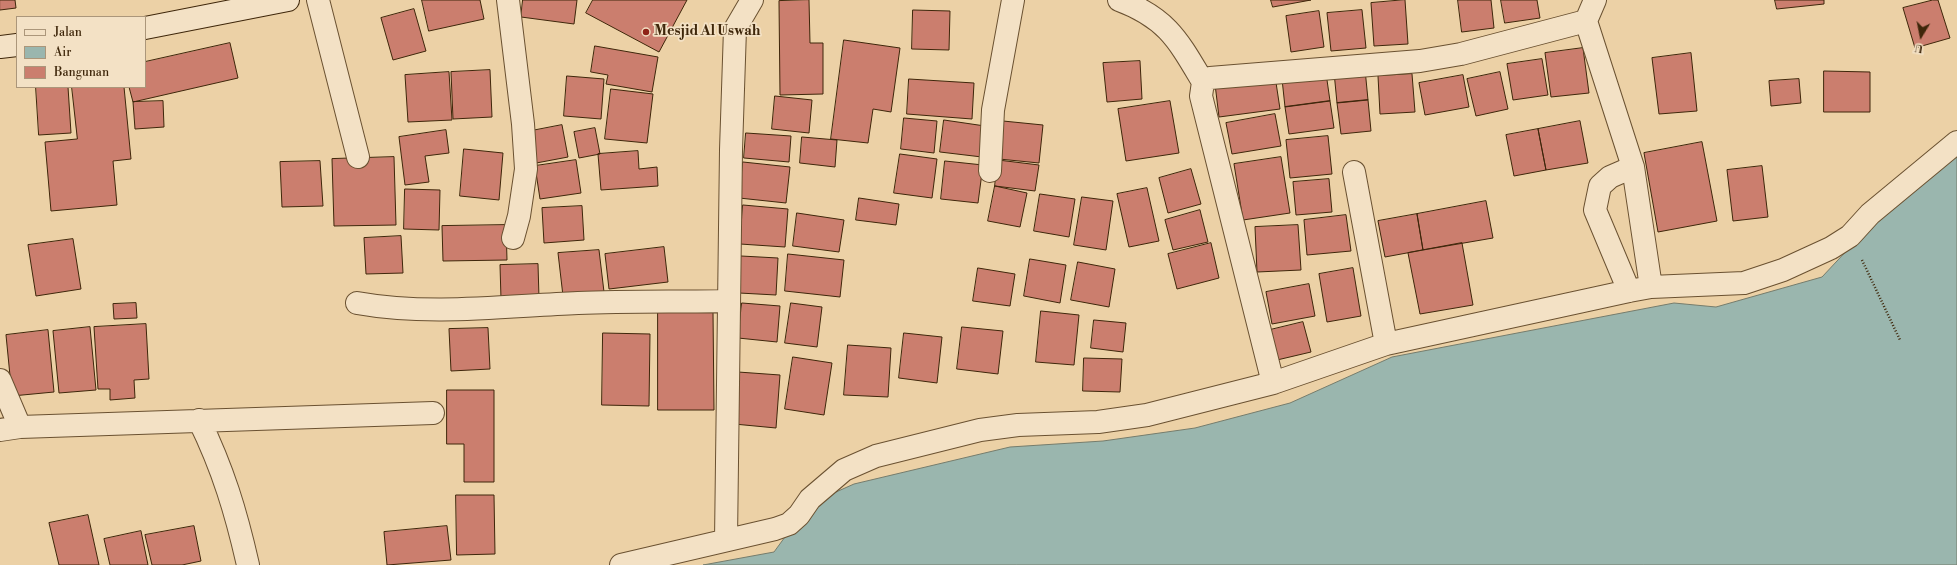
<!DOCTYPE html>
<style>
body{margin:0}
#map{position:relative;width:1957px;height:565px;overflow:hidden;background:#ecd1a6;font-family:"Libre Bodoni",serif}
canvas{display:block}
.legend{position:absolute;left:16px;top:16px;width:130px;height:72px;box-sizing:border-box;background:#f3e1c5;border:1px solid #ab967a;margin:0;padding:5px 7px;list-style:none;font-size:12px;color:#3e260a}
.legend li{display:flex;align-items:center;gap:8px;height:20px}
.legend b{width:20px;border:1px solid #ab967a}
.north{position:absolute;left:1901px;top:16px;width:40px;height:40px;-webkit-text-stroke:3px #f3e1c5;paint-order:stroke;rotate:190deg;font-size:11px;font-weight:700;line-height:16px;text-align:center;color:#3e260a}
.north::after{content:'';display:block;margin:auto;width:14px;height:18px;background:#3e260a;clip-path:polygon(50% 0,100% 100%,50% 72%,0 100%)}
</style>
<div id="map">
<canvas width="1957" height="565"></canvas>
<ul class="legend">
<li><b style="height:5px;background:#f3e1c5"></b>Jalan</li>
<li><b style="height:11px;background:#9ab6ae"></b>Air</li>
<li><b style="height:11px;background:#cb7e6e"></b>Bangunan</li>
</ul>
<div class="north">U</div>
</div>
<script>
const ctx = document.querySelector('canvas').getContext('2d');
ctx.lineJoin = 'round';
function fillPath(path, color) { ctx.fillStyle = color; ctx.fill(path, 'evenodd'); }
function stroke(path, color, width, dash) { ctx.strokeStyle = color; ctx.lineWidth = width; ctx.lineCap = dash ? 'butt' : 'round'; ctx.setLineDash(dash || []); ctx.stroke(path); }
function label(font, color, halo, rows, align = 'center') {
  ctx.font = font + ' "Libre Bodoni",serif'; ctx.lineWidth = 3.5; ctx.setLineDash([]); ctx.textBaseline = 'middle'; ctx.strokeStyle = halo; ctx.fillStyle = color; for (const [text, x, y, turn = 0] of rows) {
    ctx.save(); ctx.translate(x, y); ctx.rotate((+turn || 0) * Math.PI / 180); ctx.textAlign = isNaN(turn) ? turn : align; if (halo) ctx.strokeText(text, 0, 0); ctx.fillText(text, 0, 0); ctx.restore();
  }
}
const water = new Path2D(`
 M1957 152V565H703L774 552 809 504 854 484 1010 447 1103 441 1195 428 1290 403 1392 357 1674 303 1716 307 1822 277 1882 213Z`);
const building = new Path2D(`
 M0 0H15L16 8 0 10Z
 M422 0H480L484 19 429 31Z
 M523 0H577L574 24 521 17Z
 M593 0H687L659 52 586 13Z
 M809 0 810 43H823V94L780 95 779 1Z
 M1271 0H1311L1273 7Z
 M1405 0 1408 44 1374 46 1371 3Z
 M1458 0H1491L1494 28 1462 32Z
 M1501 0H1537L1540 18 1505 23Z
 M1775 0H1824V4L1777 9Z
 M1933 0H1938L1950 38 1915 48 1903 8Z
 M414 9 426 51 393 60 381 18Z
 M913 10 950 11 949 50 912 49Z
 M1362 10 1366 48 1331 51 1327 13Z
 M1319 11 1324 47 1291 52 1286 16Z
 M844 40 900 48 891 112 873 109 868 143 831 139Z
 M230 43 238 78 133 102 129 87H145V62Z
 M595 46 658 57 652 92 606 84 608 75 591 72Z
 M1583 48 1589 93 1551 97 1545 53Z
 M1691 53 1697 111 1659 114 1652 58Z
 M1542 59 1548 95 1513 100 1507 64Z
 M1140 61 1142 99 1107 102 1103 63Z
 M1365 69 1368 100 1337 103 1334 72Z
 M490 70 492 117 453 119 451 72Z
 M1824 71 1870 72V112H1824Z
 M449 72 452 120 408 122 405 75Z
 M1500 72 1508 109 1476 116 1467 79Z
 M1326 73 1330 101 1285 107 1282 79Z
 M1412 74 1415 112 1380 114 1378 76Z
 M1463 75 1469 107 1425 115 1419 83Z
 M567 76 604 79 601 119 564 116Z
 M1275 76 1280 109 1219 117 1215 84Z
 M909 79 974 83 972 119 907 114Z
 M1799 79 1801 103 1771 106 1769 81Z
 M36 87H68L71 133 39 135Z
 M72 87H124L131 159 113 161 117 205 51 211 45 142 77 139Z
 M611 89 653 94 647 143 605 139Z
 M775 96 812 100 809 133 772 129Z
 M1368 100 1371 131 1341 134 1337 103Z
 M163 101 164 127 135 129 133 102Z
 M1170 101 1179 153 1126 161 1118 109Z
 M1330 101 1334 128 1289 134 1285 107Z
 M1275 114 1281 146 1232 154 1226 123Z
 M904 118 937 121 934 153 901 149Z
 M944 120 985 126 982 157 940 152Z
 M1003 121 1043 125 1039 163 999 159Z
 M1580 121 1588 163 1546 170 1538 129Z
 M562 125 568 157 531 164 526 132Z
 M595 128 600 154 579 158 574 132Z
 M1538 129 1546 170 1514 176 1506 135Z
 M446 130 449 153 425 156 429 182 405 185 399 137Z
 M746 133 791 136 789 162 744 158Z
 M1328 136 1332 174 1290 178 1286 140Z
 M802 137 837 140 835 167 800 163Z
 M1702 142 1717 221 1658 232 1644 153Z
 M464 149 503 153 499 200 460 196Z
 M638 151 639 169 657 167 658 186 601 190 598 154Z
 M900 154 937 159 932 198 894 193Z
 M394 157 396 225 334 226 332 159Z
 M1281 157 1290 213 1243 220 1234 164Z
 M576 160 581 193 540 199 535 166Z
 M998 160 1039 165 1035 191 995 186Z
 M320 161 323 206 282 207 280 162Z
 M945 161 983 165 978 203 941 199Z
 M743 162 790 167 786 203 739 198Z
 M1762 166 1768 217 1733 221 1727 170Z
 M1191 169 1201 204 1168 213 1159 178Z
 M1329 179 1332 212 1296 215 1293 182Z
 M995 186 1027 193 1020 227 988 221Z
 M1147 188 1159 241 1129 247 1117 194Z
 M405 189 440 190 439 230 404 229Z
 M1040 194 1075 199 1069 237 1034 231Z
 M1082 197 1113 201 1106 250 1074 245Z
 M859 198 899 204 896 225 856 220Z
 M1486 201 1493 238 1423 250 1417 214Z
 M743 205 788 209 785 247 740 244Z
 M582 206 584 240 544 243 542 208Z
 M1200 210 1208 242 1173 250 1165 220Z
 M797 213 844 220 839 252 793 246Z
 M1417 214 1423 250 1385 257 1378 221Z
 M1346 215 1351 251 1307 255 1304 220Z
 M506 225 507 260 443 261 442 226Z
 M1298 225 1301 270 1257 272 1255 227Z
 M401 236 403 273 366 274 364 238Z
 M73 239 81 289 36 296 28 245Z
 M1211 243 1219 278 1177 289 1168 254Z
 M1462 243 1473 305 1420 314 1408 253Z
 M664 247 668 282 609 289 605 254Z
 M599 250 604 292 563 296 558 253Z
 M788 254 844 260 840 297 785 291Z
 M741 256 778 258 776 295 739 293Z
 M1030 259 1066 265 1060 303 1024 296Z
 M1078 262 1115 269 1109 307 1071 300Z
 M538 264 539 298 501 299 500 265Z
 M978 268 1015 274 1010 306 973 301Z
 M1353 268 1361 316 1327 322 1319 274Z
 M1309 284 1315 316 1272 324 1266 292Z
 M136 303 137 318 114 319 113 304Z
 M742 303 780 306 777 342 738 338Z
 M791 303 822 307 817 347 785 343Z
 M1041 311 1079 315 1074 365 1036 362Z
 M658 312H713L714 410H658Z
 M1094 320 1126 323 1123 352 1091 348Z
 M1303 322 1311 352 1277 360 1270 330Z
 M146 324 149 379 134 380 135 398 110 400V389H98L94 327Z
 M90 327 96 390 59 393 53 331Z
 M962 327 1003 331 998 374 957 369Z
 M488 328 490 369 451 371 449 329Z
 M48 330 54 392 12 396 6 335Z
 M603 333 650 334 649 406 602 405Z
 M904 333 942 337 937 383 899 378Z
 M848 345 891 348 888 397 844 395Z
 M793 357 832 363 824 415 785 409Z
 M1084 358 1122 359 1120 392 1083 391Z
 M738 372 780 375 776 428 734 424Z
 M447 390H494V482H464V444H447Z
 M456 495H494L495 554 457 555Z
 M88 515 99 565H59L49 523Z
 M194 526 201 561 182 565H152L145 535Z
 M447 526 451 560 387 565 384 532Z
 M141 531 148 565H110L104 539Z`);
const path = new Path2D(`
 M1862 260 1900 340`);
const street = new Path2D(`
 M318 0 358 157
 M508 0 523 124 526 169 519 216 513 238
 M1119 0C1167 18 1178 40 1203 82
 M1595 0 1586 21 1633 167 1651 287
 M990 171 993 110 1013 0
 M1354 172 1386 344
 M1629 291 1595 210 1600 186 1610 177 1633 167
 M357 303C429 316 505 306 578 303 628 301 679 302 729 301
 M0 380 20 427
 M1273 383 1201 96 1203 82 1210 78 1420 61 1461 54 1586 21
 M199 420C223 469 236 512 248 565
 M0 430 20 427 433 413
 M726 540 731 150 735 29 752 0
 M621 565 775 529 789 524 799 515 810 499 844 470 876 456 980 430 1018 425 1098 422 1147 415 1273 383 1386 344 1629 291 1651 287 1744 283 1783 270 1831 248 1850 236 1870 214 1957 142`);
const secondary = new Path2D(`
 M145 28 288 0
 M0 47 17 45`);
const markers = [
 [646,32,4,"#8f2418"]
];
const poiNames = [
 ["Mesjid Al Uswah",654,32]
];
fillPath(water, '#9ab6ae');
stroke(water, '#757c6c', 1);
fillPath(building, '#cb7e6e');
stroke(building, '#3e260a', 1);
stroke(street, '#6a5131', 24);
stroke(secondary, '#3e260a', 24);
stroke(path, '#3e260a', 2.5, [1, 2]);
stroke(street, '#f3e1c5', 22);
stroke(secondary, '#f3e1c5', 22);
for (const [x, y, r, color] of markers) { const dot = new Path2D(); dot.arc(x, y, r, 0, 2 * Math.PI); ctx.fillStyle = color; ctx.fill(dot); stroke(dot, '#f3e1c5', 1.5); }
label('bold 14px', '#3e260a', '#f3e1c5', poiNames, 'left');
</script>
